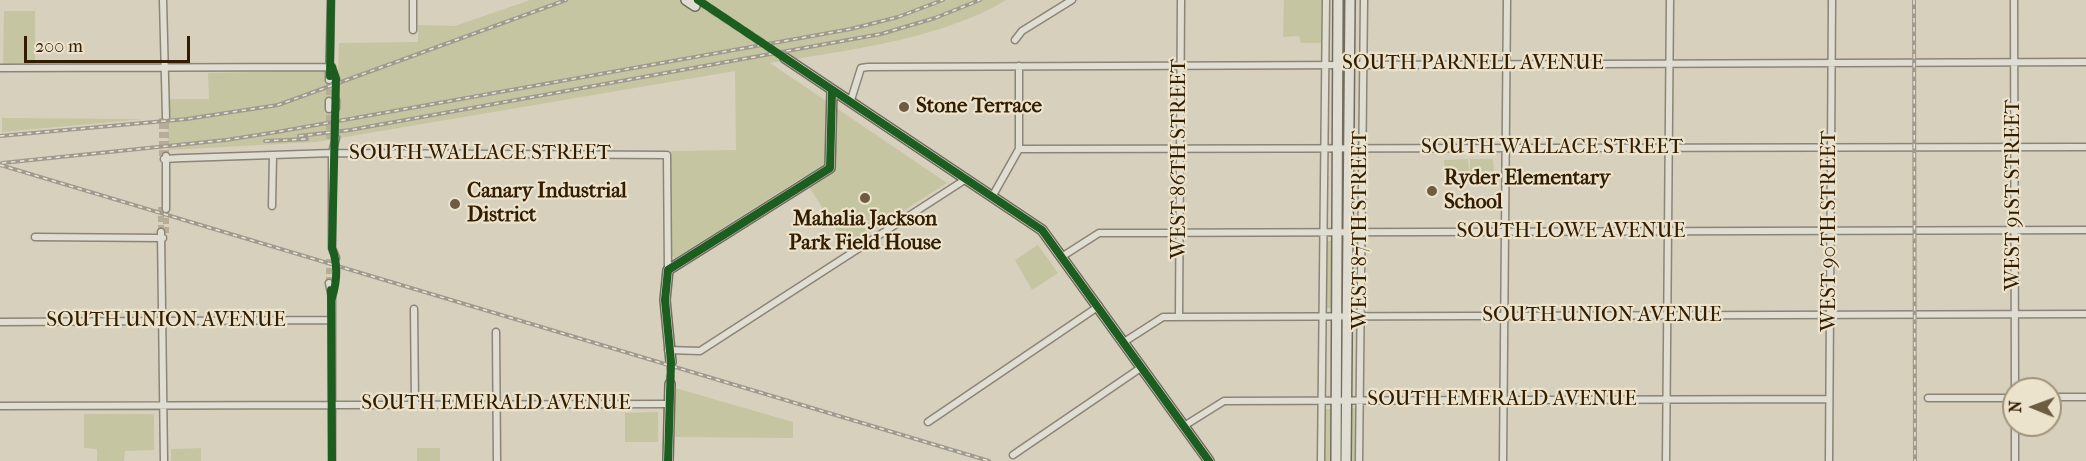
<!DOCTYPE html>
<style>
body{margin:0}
#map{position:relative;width:2086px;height:461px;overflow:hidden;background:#d7d0bd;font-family:"IM FELL French Canon",serif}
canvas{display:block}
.north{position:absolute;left:2002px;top:377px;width:60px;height:60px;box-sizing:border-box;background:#ece3cd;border:2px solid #a2947b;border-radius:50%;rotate:271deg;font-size:16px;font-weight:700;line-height:24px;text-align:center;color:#331d00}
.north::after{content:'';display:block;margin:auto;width:21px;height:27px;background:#6c5c42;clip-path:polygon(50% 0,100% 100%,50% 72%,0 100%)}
.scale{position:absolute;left:24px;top:36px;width:166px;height:27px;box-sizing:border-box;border:3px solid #331d00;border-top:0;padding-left:8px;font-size:18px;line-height:21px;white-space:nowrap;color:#331d00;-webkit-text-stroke:4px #ece3cd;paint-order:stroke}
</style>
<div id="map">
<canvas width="2086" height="461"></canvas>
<div class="north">N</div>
<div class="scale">200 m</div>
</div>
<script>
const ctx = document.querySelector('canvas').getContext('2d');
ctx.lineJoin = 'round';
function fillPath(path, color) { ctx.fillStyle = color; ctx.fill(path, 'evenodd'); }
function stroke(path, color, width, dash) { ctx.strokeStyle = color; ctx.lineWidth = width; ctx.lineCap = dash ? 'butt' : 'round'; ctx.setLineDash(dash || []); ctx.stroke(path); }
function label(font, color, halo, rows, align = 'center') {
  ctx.font = font + ' "IM FELL French Canon",serif'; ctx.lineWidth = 4.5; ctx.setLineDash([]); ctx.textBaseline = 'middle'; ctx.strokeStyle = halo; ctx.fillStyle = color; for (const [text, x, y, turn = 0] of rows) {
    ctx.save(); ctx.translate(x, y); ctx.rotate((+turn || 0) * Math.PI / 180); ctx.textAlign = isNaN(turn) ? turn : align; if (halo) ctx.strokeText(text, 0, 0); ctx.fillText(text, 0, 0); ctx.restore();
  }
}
const green = new Path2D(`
 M530 0H1006C943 39 843 51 770 63L947 183 847 247 803 177 675 258 671 255V151L736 150 735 71 316 142 168 150 167 99H209L208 73 338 70 339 43 418 42V25L455 26Z
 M1284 0H1323V43H1301L1299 36 1283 37Z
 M4 11H35V65H3Z
 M2 118 144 119 2 132Z
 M1468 159 1469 172H1445L1444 160Z
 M1470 159H1493L1494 171 1470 172Z
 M1327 241H1333L1332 308H1326Z
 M1352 242H1358V308H1351Z
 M1038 245 1058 273 1032 290 1015 260Z
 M675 388 793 422V438L675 437Z
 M1351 408H1357L1356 461H1350Z
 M1325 409H1331L1330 461H1324Z
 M658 412V442H625V413Z
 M84 414H154V450L125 451 124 461H97V449L84 448Z
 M201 448V461H171V449Z
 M417 448H440V461H417Z`);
const streetTunnel = new Path2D(`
 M329 80V101
 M336 100V79
 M336 138V108
 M329 139V109
 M162 156V118
 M166 156V117
 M161 207V232
 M166 209V234
 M329 283V256
 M336 285V258`);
const secondaryTunnel = new Path2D(`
 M699 1 785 58
 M670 384 671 362`);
const street = new Path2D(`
 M163 0 166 117
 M413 0V30
 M2014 0 2015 389
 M1015 40 1022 31 1072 0
 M0 68 332 67
 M332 68 336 79
 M329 80 331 0
 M336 100V108
 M850 103 861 68 868 67 2086 62
 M329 109V101
 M336 138 332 153V248L336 258
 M1019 149 2086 147
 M166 156V209
 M184 158 332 153 667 155 668 270
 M164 159 182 158
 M992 197 1019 149V66
 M272 206 273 155
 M161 232 164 461
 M35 237 163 238
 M1063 256 1099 233 2086 230
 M329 283 332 298V461
 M414 309 415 404
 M1179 317 1181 0
 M0 322 332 320
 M496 332 497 461
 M1124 342 1163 317 2086 314
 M668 350 700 351 966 179
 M2050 397H2086
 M1928 398H2014
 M0 406 668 404
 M928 422 1099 306
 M2015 425V461
 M1184 426 1224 401 1829 399
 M1013 455 1142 367
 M1321 461 1326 0
 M1359 461 1364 0
 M1503 461 1507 0
 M1666 461 1670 0
 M1829 461 1832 0`);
const secondary = new Path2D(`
 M686 0 695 6
 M785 58 1042 230 1209 461
 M671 362 665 300 668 270 830 168 832 91
 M668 461 670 384
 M1336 461 1338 0
 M1346 461 1350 0`);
const rail = new Path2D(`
 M1914 0 1915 461
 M0 136 187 119 278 105 566 0
 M299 136 350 130 881 34 935 18 980 0
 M265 141 307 139
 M2 163 226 140 277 132 851 29 898 17 943 0
 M0 165 989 461`);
const cycleway = new Path2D(`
 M698 0 1042 230 1209 461
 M332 67 336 79 332 248C338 264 337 282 332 298
 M330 76 331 0
 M331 290 332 461
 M668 461 671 362 665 300 668 270 830 168 832 91`);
const markers = [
 [904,107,6,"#6c5c42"],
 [1432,191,6,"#6c5c42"],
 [865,198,6,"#6c5c42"],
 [455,204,6,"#6c5c42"]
];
const streetNames = [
 ["SOUTH PARNELL AVENUE",1473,64],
 ["SOUTH WALLACE STREET",1552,148],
 ["SOUTH WALLACE STREET",480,154],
 ["WEST 86TH STREET",1180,159,-90],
 ["WEST 91ST STREET",2014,195,-90],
 ["WEST 87TH STREET",1361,230,-90],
 ["WEST 90TH STREET",1830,231,-90],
 ["SOUTH LOWE AVENUE",1571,232],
 ["SOUTH UNION AVENUE",1602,316],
 ["SOUTH UNION AVENUE",166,321],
 ["SOUTH EMERALD AVENUE",1502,400],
 ["SOUTH EMERALD AVENUE",496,404]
];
const poiNames = [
 ["Stone Terrace",916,107],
 ["Ryder Elementary",1444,179],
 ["School",1444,203],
 ["Canary Industrial",467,192],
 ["District",467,216],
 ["Mahalia Jackson",865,220,"center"],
 ["Park Field House",865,244,"center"]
];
fillPath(green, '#c5c5a1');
stroke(streetTunnel, '#b6ac97', 6, [6, 3]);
stroke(secondaryTunnel, '#b6ac97', 9, [9, 4.5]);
stroke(street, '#8c8577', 9);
stroke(secondary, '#736c5e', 12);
stroke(street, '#e0ddd3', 6);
stroke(secondary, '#e0ddd3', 9);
stroke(rail, '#9f9a90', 4);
stroke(rail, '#ece3cd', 1.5, [4.5]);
stroke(cycleway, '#1b5e20', 8);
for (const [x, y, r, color] of markers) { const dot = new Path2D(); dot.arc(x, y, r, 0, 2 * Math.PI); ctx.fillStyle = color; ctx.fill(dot); stroke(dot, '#ece3cd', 2); }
label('21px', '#331d00', '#ece3cd', streetNames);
label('bold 21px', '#331d00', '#ece3cd', poiNames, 'left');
</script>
